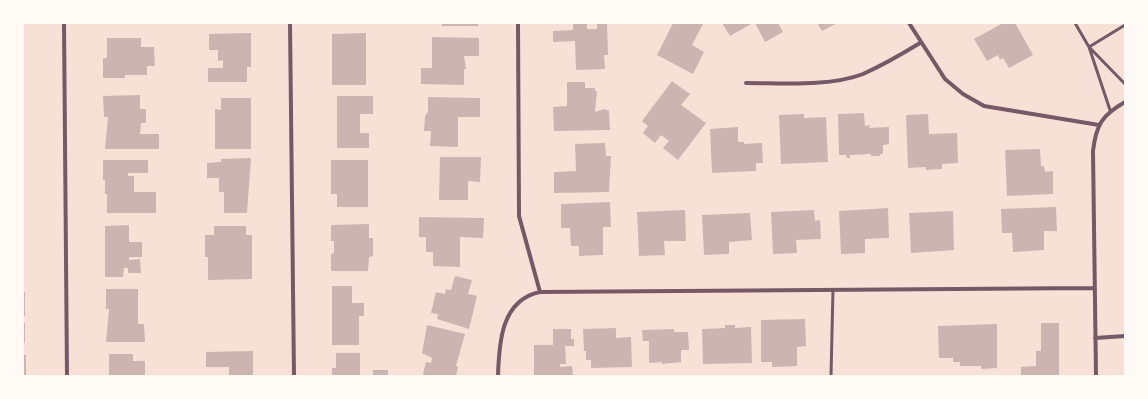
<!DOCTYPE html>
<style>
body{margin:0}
#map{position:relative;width:1148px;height:399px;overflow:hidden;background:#f7e1d7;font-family:"Alegreya Sans",sans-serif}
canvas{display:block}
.frame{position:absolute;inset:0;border:24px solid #fffaf5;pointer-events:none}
</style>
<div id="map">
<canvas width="1148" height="399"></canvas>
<div class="frame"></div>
</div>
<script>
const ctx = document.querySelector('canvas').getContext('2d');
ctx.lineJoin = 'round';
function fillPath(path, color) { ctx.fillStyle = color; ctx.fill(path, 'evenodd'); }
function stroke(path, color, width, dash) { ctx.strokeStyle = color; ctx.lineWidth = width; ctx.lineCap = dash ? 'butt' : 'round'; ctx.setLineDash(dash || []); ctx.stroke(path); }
const building = new Path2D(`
 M442 23H478V26H442Z
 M573 23H587V29H597V23H607L608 55H604L605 69 576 70 575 41 553 42V31L573 30Z
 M673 23 703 24 692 45 704 52 693 74 657 55Z
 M722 23H753L730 36Z
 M755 23H778L783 32 765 42Z
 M817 23H837L822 31Z
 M1003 23H1015L1033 55 1009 68 1003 58 1000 60 998 55 987 61 974 39Z
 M251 33V67H247V82H208V68H223V60L218 61V50H209V34Z
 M366 33V85H332V34Z
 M432 37 479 38V56H464L466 69H464V85L421 84V68H432Z
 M107 38H141V47H154L155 66H147V75H125V78H103V58H107Z
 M672 81 690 94 681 105 706 123 678 160 663 148 669 141 661 135 655 143 643 133 648 126 642 121Z
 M567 82H585V88H595V91H597L595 112 604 109 609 111 610 130 554 131 553 107 567 106Z
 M140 95V109H146V123H141L140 134H159V149H105L108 117H104L103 96Z
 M337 96H373V114H360V133H369V148H337Z
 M428 97 480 98V117H458V147L430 146 431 131H424L425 116 428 112Z
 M221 98H251V149H215V109L221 110Z
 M864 113 865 126 870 125 869 128 889 127V144L883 145V154H880V156H871V154L850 155V158H847L846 155H839L838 114Z
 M804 114V118L826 117 828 162 781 164 779 115Z
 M928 114 929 134 957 133 958 163 942 164V169L926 170V167L908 168 906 115Z
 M738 127V142H744V144L762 143 763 163H756V171L712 173 710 129Z
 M605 143 606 156H611L609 192 554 193V172L576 171 575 144Z
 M1040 149 1041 166H1044L1045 172 1053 171V194L1007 196 1005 150Z
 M440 157H481L480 182 468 181V200H439Z
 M251 158 247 213H224V192H219V178H207V163L221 162V159Z
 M103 160H148V173H128V176H134V192H156V213H107V194H105V180H103Z
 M331 160H368V207H337V194H331Z
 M610 202 611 227H603V255L579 256V246H571L570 228H561V204Z
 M1056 207 1057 231H1044V250L1013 252 1012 233H1002L1001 209Z
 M888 208 889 238 865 239V253L841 254 839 211Z
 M685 210 686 241H664L665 255 639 256 637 212Z
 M814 210 815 221 820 220 821 239 796 240 797 253 773 254 771 212Z
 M953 211 954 250 911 253 909 213Z
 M750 213 752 240 729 242V254L704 255 702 215Z
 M419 217 484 218 483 238 460 237V267L433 266V252H426V237H419Z
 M369 224V238H373V256L369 257 368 271H331V254L334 253V241H331V225Z
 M129 225V242H142V257H129V260L140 259 141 273H128V268H124L123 277H105V226Z
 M214 226H246V235H252V279L208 280V257H205V235H214Z
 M455 276 472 280 468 294 477 296 469 329 437 319 438 314 431 313 436 292 445 294 446 289 451 290Z
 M332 286H352V303H364V316H359V345H332Z
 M106 289H138V324H144L145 342H106L109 309H106Z
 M23 292H25V316H23Z
 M805 319 806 346 797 347V366L772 367V362H761V320Z
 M23 323H25V343H23Z
 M1041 323H1059V376H1021V367L1036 366V351H1041Z
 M997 324V368L981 369V366H960V362H953V358H939L938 326Z
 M427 325 465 334 456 366 458 367 456 376H425L423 374 426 362 431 363 432 358 422 353Z
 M725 325H735V328L751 327 752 363 703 364 702 329 725 328Z
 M616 328V338L631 337 632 367 591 368V360H586V351H584L583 329Z
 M553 329H571V339H574V346H565L566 364H560V367L572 366 573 376H534V345H553Z
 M674 329V332H688L689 350H681V362L662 364V362L649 363V341H643L642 330Z
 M253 351V376H229V367H206V352Z
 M336 353H360V376H332V368H336Z
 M109 354H133V361H145V376H109Z
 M23 355H26V376H23Z
 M373 370H388V376H373Z`);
const service = new Path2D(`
 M1075 23 1089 47 1125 25
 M1089 47 1110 110
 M1090 48 1125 84
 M831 376 833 290`);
const minor = new Path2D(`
 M64 23 67 376
 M290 23 294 376
 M518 23 519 216 540 292
 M909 23 945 79 963 94 984 106 1099 125
 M746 83C782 83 829 87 863 74 883 65 902 54 920 43
 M1095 338 1125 336
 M498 376C499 343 501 300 540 292L1093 288
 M1096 376 1093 151C1096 125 1102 115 1125 102`);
fillPath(building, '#ccb4b1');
stroke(service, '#755966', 3);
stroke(minor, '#755966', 4);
</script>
